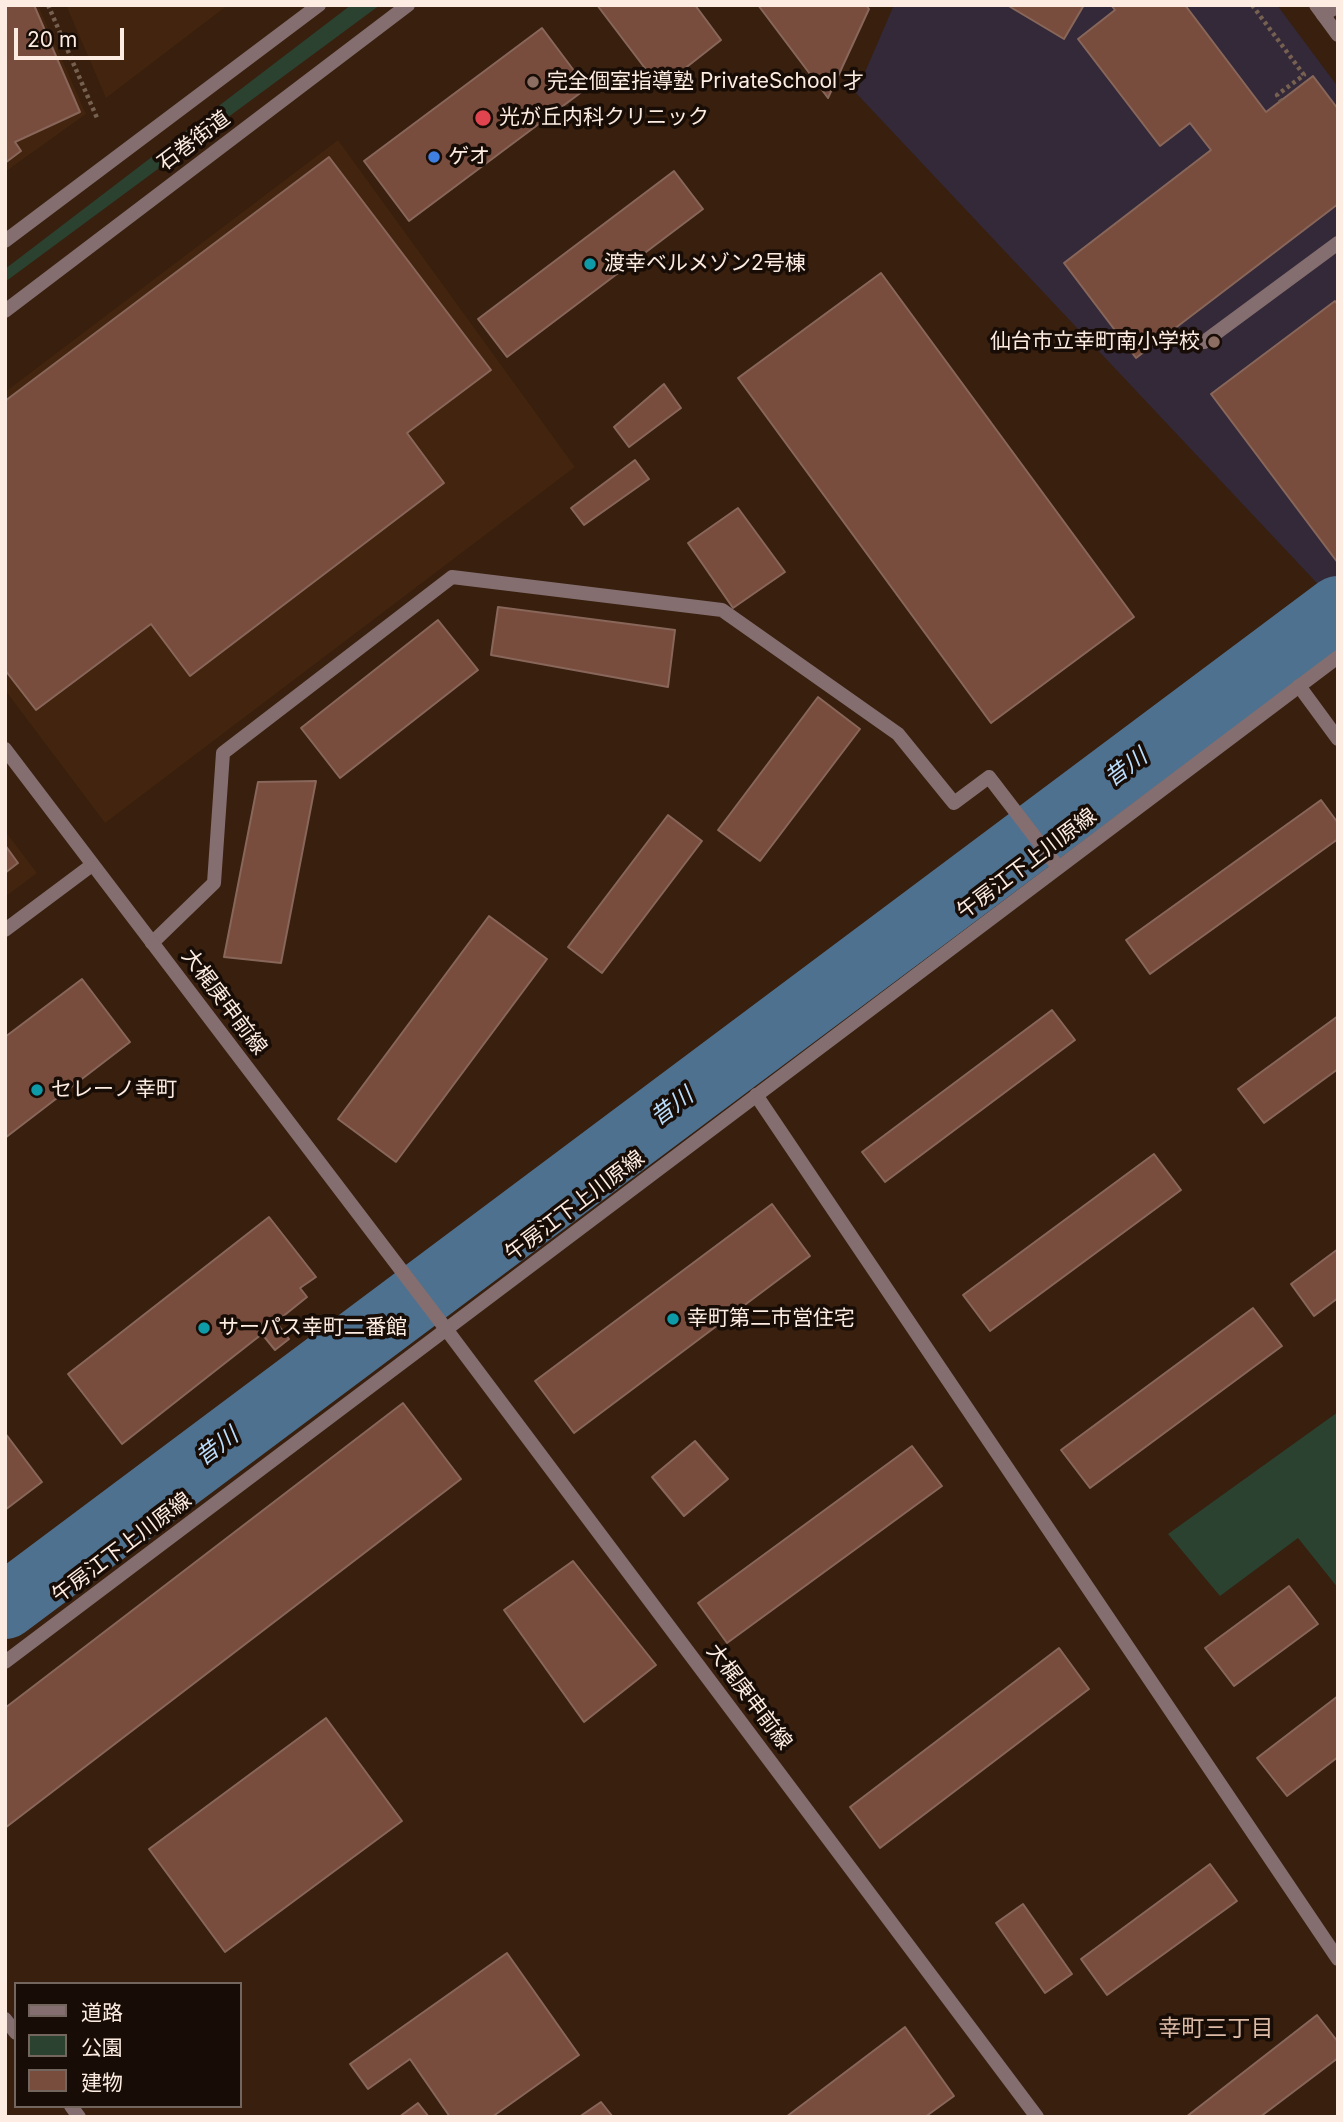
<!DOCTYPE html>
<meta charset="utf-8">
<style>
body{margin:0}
#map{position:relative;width:1343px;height:2122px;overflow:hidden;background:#381f0e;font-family:Inter,"Noto Sans JP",sans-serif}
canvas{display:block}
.frame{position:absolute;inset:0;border:7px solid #fdece1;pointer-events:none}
.legend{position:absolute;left:14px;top:1982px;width:228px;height:126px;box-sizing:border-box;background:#170c06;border:2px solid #73665e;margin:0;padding:9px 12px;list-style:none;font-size:21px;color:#fdece1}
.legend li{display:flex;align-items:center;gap:14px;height:35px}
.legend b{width:35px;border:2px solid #73665e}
.scale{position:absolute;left:14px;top:28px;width:110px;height:32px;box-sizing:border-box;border:4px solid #fdece1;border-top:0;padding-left:9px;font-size:21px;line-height:24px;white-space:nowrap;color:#fdece1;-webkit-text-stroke:5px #170c06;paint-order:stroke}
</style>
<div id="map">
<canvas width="1343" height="2122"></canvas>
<div class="frame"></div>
<ul class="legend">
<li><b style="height:9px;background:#846e6f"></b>道路</li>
<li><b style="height:19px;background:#2b4231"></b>公園</li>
<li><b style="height:19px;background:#784d3e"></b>建物</li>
</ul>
<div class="scale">20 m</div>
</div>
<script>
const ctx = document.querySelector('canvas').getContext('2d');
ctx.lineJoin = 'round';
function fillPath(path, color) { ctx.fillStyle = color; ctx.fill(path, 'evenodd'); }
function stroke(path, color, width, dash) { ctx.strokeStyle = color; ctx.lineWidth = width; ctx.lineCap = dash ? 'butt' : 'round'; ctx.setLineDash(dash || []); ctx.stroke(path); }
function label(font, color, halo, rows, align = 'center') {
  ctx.font = font + ' Inter,"Noto Sans JP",sans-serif'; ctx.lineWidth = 7; ctx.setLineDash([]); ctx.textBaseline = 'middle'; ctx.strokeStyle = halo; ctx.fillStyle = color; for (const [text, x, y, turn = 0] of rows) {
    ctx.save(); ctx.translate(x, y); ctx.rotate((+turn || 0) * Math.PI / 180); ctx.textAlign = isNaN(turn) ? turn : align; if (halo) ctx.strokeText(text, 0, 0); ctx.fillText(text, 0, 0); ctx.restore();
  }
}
const built = new Path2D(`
 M5 5H38L86 114 5 172Z
 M66 5H228L106 98Z
 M338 140 575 467 105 823 5 690V392Z
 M5 831 37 873 5 897Z`);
const education = new Path2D(`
 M894 5H1277L1338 87V591L1330 597 856 93Z`);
const green = new Path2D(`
 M351 5H380L5 282V269Z
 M1338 1412V1588L1298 1538 1220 1596 1168 1534Z`);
const river = new Path2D(`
 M5 1606 1338 609`);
const building = new Path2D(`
 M5 5H34L80 112 15 142 21 151 5 163Z
 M597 5H695L721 40 660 88Z
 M758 5H866L869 9 828 98Z
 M1007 5H1084L1064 39Z
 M1111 5H1185L1266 112 1313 76 1338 109V204L1136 358 1064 263 1211 150 1190 123 1160 146 1078 39 1115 10Z
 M542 28 587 88 409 221 364 161Z
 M329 157 491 370 407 433 444 483 190 676 151 624 36 710 5 670V401Z
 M674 171 703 209 507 357 478 319Z
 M881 273 1134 617 991 723 738 378Z
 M1335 301 1338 305V563L1211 394Z
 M664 384 681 408 629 447 614 427Z
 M635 460 649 479 584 525 571 508Z
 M738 508 785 572 733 608 688 543Z
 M498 607 675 630 668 687 491 655Z
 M438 620 478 670 340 778 301 728Z
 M818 697 860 729 760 861 718 830Z
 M316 781 281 963 224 957 258 782Z
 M1321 800 1338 823V839L1150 974 1126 940Z
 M668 815 702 841 602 973 568 947Z
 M5 845 18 863 5 873Z
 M489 916 547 959 396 1162 338 1119Z
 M82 979 130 1042 5 1138V1037Z
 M1052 1010 1075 1040 885 1182 862 1152Z
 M1338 1016V1069L1264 1123 1238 1089Z
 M1154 1154 1181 1190 990 1331 963 1295Z
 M772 1204 810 1256 574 1433 535 1381Z
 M269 1217 316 1277 300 1288 307 1297 276 1322 289 1339 275 1350 262 1334 122 1444 68 1374Z
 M1338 1249V1298L1314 1316 1291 1284Z
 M1253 1308 1282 1346 1090 1488 1061 1450Z
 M403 1403 461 1479 5 1828V1708Z
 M5 1433 42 1482 5 1510Z
 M695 1441 728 1479 684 1516 652 1477Z
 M912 1446 942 1486 727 1643 698 1603Z
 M573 1561 656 1665 584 1722 504 1610Z
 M1289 1586 1318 1624 1234 1686 1205 1648Z
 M1059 1648 1089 1689 880 1848 850 1807Z
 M1338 1696V1757L1287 1796 1257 1758Z
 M326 1718 402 1821 225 1952 149 1849Z
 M1210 1864 1237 1901 1107 1995 1081 1959Z
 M1023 1904 1072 1974 1045 1993 996 1923Z
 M507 1953 579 2055 492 2117H450L410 2059 368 2089 350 2064Z
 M1317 2015 1338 2042V2058L1260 2117H1186Z
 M905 2027 954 2096 925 2117H786Z
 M601 2102 613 2117H579Z
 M418 2103 429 2117H399Z`);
const path = new Path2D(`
 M48 5 97 118
 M1252 5 1304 75 1277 95 1281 101`);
const service = new Path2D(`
 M1204 342 1338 243
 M1299 686 1338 739
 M152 943 214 883 223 753 452 577 722 610 898 734 954 803 989 777 1058 867
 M756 1095 1338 1959`);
const minor = new Path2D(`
 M1323 15 1338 6
 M5 930 92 865
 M446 1329 1037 2117
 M5 1662 1338 657
 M5 2019 16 2033
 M71 2106 79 2117`);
const tertiary = new Path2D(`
 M1316 5 1338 35
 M5 241 319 5
 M5 311 408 5
 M5 749 446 1329`);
const markers = [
 [533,82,7,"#8d6e63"],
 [483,118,9,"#e0444e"],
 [434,157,7,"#3f7fe0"],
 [590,264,7,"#0f9aa8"],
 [1214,342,7,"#8d6e63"],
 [37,1090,7,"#0f9aa8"],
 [673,1319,7,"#0f9aa8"],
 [204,1328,7,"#0f9aa8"]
];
const poiNames = [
 ["完全個室指導塾 PrivateSchool 才",547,82],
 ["光が丘内科クリニック",499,118],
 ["ゲオ",448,157],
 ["渡幸ベルメゾン2号棟",604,264],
 ["仙台市立幸町南小学校",1200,342,"right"],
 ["セレーノ幸町",51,1090],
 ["幸町第二市営住宅",687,1319],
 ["サーパス幸町二番館",218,1328]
];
const streetNames = [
 ["石巻街道",194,141,-37],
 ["午房江下上川原線",1027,864,-37],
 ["大梶庚申前線",224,1002,53],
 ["午房江下上川原線",575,1206,-37],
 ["午房江下上川原線",122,1548,-37],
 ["大梶庚申前線",749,1697,53]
];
const waterNames = [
 ["昔川",1126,768,-37],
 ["昔川",672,1107,-37],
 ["昔川",217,1447,-37]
];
const neighbourhoodNames = [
 ["幸町三丁目",1216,2029]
];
fillPath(built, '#43240e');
fillPath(education, '#332939');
fillPath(green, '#2b4231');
stroke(river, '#4e7190', 66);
fillPath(building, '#784d3e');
stroke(building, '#88665a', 2);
stroke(path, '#766050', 4.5, [3.5, 3.5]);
stroke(service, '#846e6f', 14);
stroke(minor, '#846e6f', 14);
stroke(tertiary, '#846e6f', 14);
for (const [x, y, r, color] of markers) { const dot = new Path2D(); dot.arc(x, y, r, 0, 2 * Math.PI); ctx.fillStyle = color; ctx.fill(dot); stroke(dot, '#170c06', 2.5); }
label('21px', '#fdece1', '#170c06', poiNames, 'left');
label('21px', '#fdece1', '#170c06', streetNames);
label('italic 23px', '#bbddfc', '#170c06', waterNames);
label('23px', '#dcbba6', '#170c06', neighbourhoodNames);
</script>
